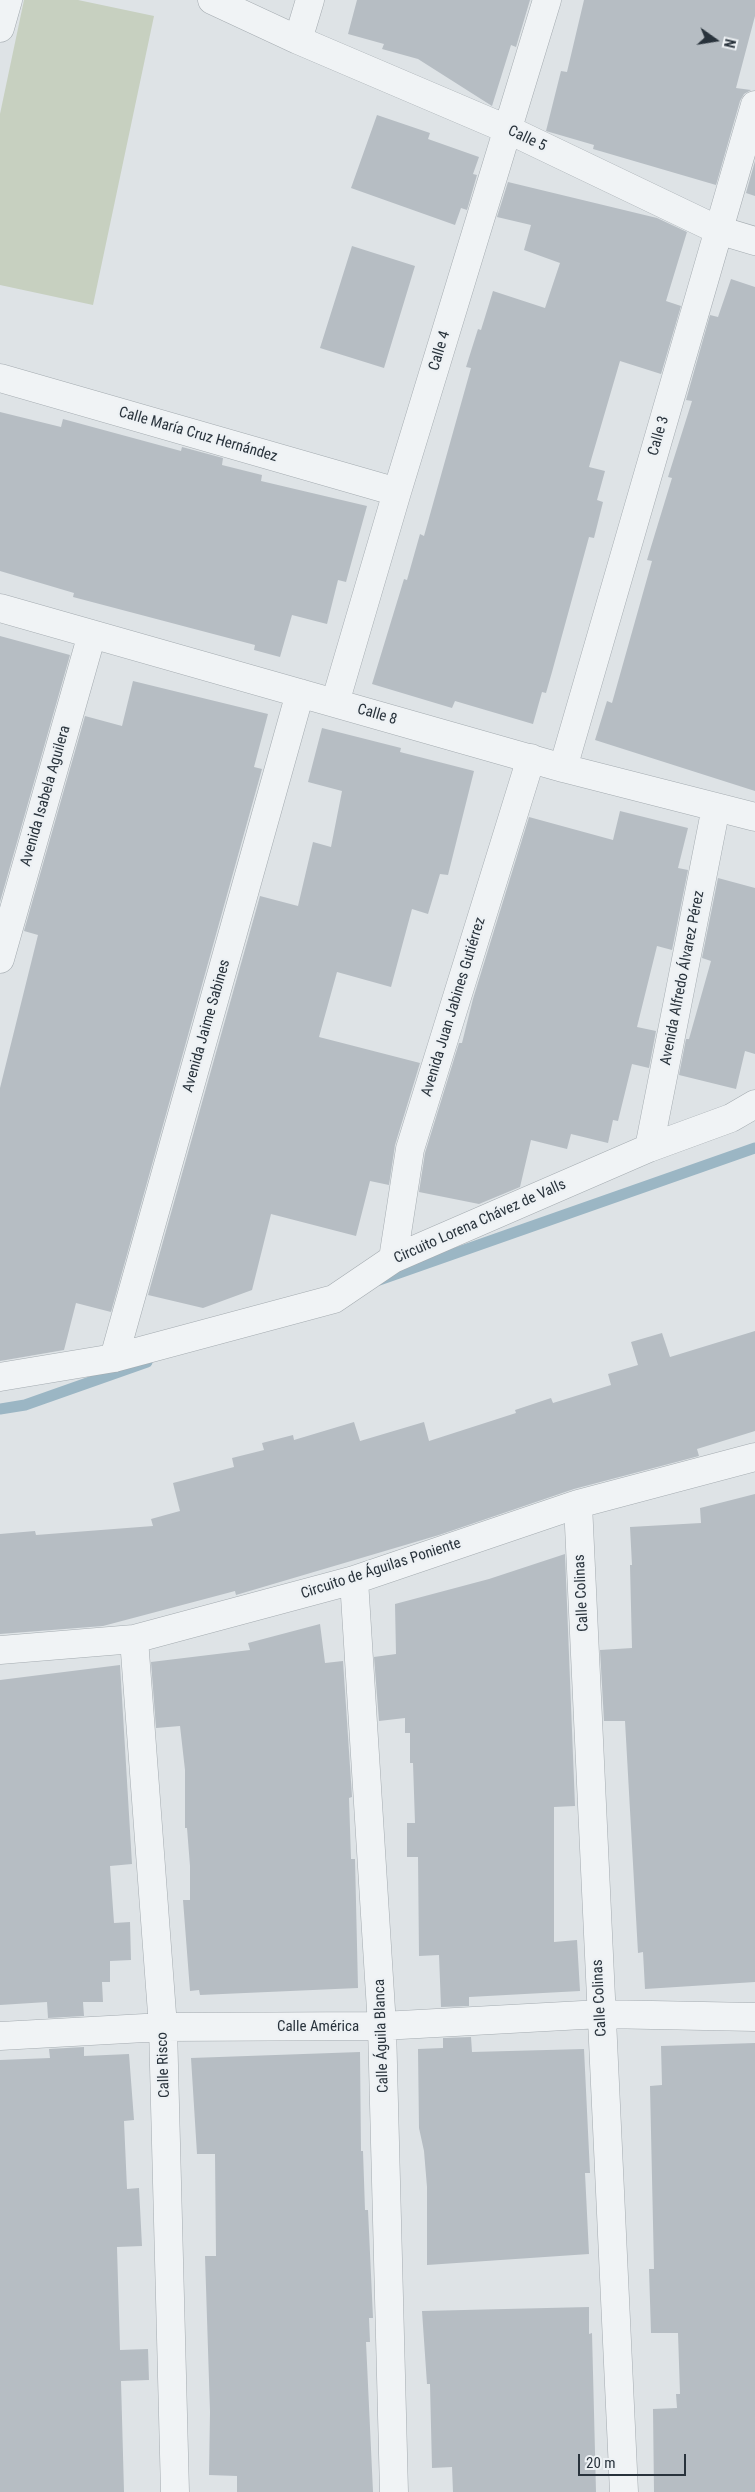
<!DOCTYPE html>
<meta charset="utf-8">
<style>
body{margin:0}
#map{position:relative;width:755px;height:2492px;overflow:hidden;background:#dee3e6;font-family:"Roboto Condensed",sans-serif}
canvas{display:block}
.north{position:absolute;left:690px;top:15px;width:50px;height:50px;-webkit-text-stroke:4px #edf1f4;paint-order:stroke;rotate:103deg;font-size:14px;font-weight:700;line-height:20px;text-align:center;color:#29333c}
.north::after{content:'';display:block;margin:auto;width:18px;height:22px;background:#29333c;clip-path:polygon(50% 0,100% 100%,50% 72%,0 100%)}
.scale{position:absolute;left:578px;top:2454px;width:108px;height:22px;box-sizing:border-box;border:2px solid #29333c;border-top:0;padding-left:6px;font-size:15px;line-height:18px;white-space:nowrap;color:#29333c;-webkit-text-stroke:4px #edf1f4;paint-order:stroke}
</style>
<div id="map">
<canvas width="755" height="2492"></canvas>
<div class="north">N</div>
<div class="scale">20 m</div>
</div>
<script>
const ctx = document.querySelector('canvas').getContext('2d');
ctx.lineJoin = 'round';
function fillPath(path, color) { ctx.fillStyle = color; ctx.fill(path, 'evenodd'); }
function stroke(path, color, width, dash) { ctx.strokeStyle = color; ctx.lineWidth = width; ctx.lineCap = dash ? 'butt' : 'round'; ctx.setLineDash(dash || []); ctx.stroke(path); }
function label(font, color, halo, rows, align = 'center') {
  ctx.font = font + ' "Roboto Condensed",sans-serif'; ctx.lineWidth = 4.5; ctx.setLineDash([]); ctx.textBaseline = 'middle'; ctx.strokeStyle = halo; ctx.fillStyle = color; for (const [text, x, y, turn = 0] of rows) {
    ctx.save(); ctx.translate(x, y); ctx.rotate((+turn || 0) * Math.PI / 180); ctx.textAlign = isNaN(turn) ? turn : align; if (halo) ctx.strokeText(text, 0, 0); ctx.fillText(text, 0, 0); ctx.restore();
  }
}
const green = new Path2D(`
 M24 0H78L154 16 93 305 0 285V114Z`);
const stream = new Path2D(`
 M379 1280 755 1148
 M0 1409 25 1405 147 1362`);
const building = new Path2D(`
 M357 0H530L516 47 511 45 492 106 418 59 382 49 384 44 348 34Z
 M584 0H755V16L736 88 751 90 744 94 740 101 716 185 593 149 594 145 546 131 561 71 567 72Z
 M377 115 430 133 428 139 479 157 473 174 477 175 467 210 461 208 455 225 351 188Z
 M755 161V196L746 193Z
 M508 182 657 218 687 232 666 301 681 306 661 374 620 361 589 467 605 471 597 500 603 502 594 538 589 537 552 672 546 693 542 692 533 724 455 701 452 708 372 684 404 579 407 580 420 534 424 536 471 368 466 367 478 329 481 330 493 291 545 308 560 263 524 250 531 225 497 217Z
 M352 246 415 266 384 368 320 348Z
 M731 279 755 287V791L595 740 607 701 612 703 652 561 647 560 672 478 668 477 692 401 686 400 710 315 718 317Z
 M0 412 61 427 63 419 181 451 182 447 223 458 222 465 262 475 261 481 367 506 346 582 338 580 327 624 292 615 280 657 254 650 255 645 73 597 74 593 0 571Z
 M0 636 70 655 0 902Z
 M133 681 268 714 254 767 262 769 111 1312 76 1303 64 1350 0 1361V1088L38 935 24 931 85 716 122 726Z
 M322 728 401 748 400 752 474 771 448 875 440 874 428 914 412 909 391 987 337 972 319 1037 420 1063 395 1145 389 1185 370 1181 356 1236 271 1214 252 1290 203 1308 148 1295 260 896 298 906 313 842 331 847 342 791 308 782Z
 M620 811 688 828 678 868 688 870 672 950 657 946 637 1027 656 1031 649 1068 632 1064 618 1121 613 1120 608 1143 571 1134 567 1149 531 1140 520 1187 479 1204 419 1192 425 1153 459 1043H462L473 999 529 817 613 840Z
 M718 878 755 888V1054L745 1051 736 1089 679 1075 686 1039H689L711 961 702 958Z
 M755 1331V1431L697 1449 699 1456 574 1489 439 1535 236 1595 235 1591 103 1626 0 1634V1534L35 1531 36 1535 153 1526 151 1519 180 1511 173 1483 234 1467 232 1458 264 1450 262 1443 293 1435 294 1440 354 1422 360 1441 424 1422 429 1441 516 1413 515 1410 551 1398 553 1403 611 1385 608 1374 638 1365 631 1342 662 1333 670 1357Z
 M755 1494V1982L645 1989 643 1952 638 1953 625 1721H604L600 1650 632 1648 630 1565H632L630 1527 701 1523 700 1508Z
 M565 1554 575 1806 554 1807V1942L577 1940 580 1991 469 1997V2006L441 2007 439 1955 419 1956 418 1857H407V1823H415L413 1763H410V1733H405V1718L379 1721 374 1657 396 1654 395 1604 489 1579Z
 M320 1624 325 1663 343 1661 352 1797 349 1798 351 1859H355L358 1988 200 1995 199 1990 190 1991 183 1900H190V1866L187 1828H185V1770L180 1726 156 1728 151 1662 250 1650 248 1643Z
 M120 1665 132 1864 110 1866 114 1923 130 1922 131 1960 110 1961V1982H102L103 2002H83L84 2016 48 2018 47 2002 0 2005V1680Z
 M471 2037 472 2052 584 2049 590 2173H585L589 2254 427 2265V2187L424 2151 419 2128 418 2049 443 2048V2038Z
 M755 2043V2492H654L653 2409 677 2408 676 2394H680L678 2333H651L649 2269H654L650 2086 662 2085 661 2046Z
 M84 2047V2056L129 2054 134 2120 124 2121 127 2189 139 2188 142 2246 117 2247 120 2350 148 2349 149 2380 121 2381 124 2492H0V2060L50 2058 49 2049Z
 M360 2052 361 2151H363L365 2210H368L373 2318H369L370 2342H366L373 2492H237V2476L209 2475 210 2412 205 2256H216L215 2154H197L191 2058Z
 M589 2307V2334L592 2333 596 2492H453L452 2467 432 2468 430 2384H427L422 2311Z`);
const street = new Path2D(`
 M212 0 298 40 509 130 718 230 755 241
 M0 28 8 0
 M298 40 310 0
 M0 378 397 492
 M0 608 563 768 755 817
 M335 703 397 492 547 0
 M563 768 755 105
 M0 959 92 634
 M649 1148 716 807
 M393 1259 410 1149 531 758
 M114 1358 300 693
 M0 1377 114 1358 334 1299 393 1259 649 1148 731 1118 755 1104
 M578 1504 624 2492
 M354 1580 382 2026 394 2492
 M134 1639 163 2027 175 2492
 M0 1650 134 1639 354 1580 578 1504 755 1457
 M0 2036 163 2027 382 2026 601 2014 755 2017`);
const streetNames = [
 ["Calle 5",527,139,25],
 ["Calle 4",440,351,-73],
 ["Calle María Cruz Hernández",198,435,16],
 ["Calle 3",659,436,-74],
 ["Calle 8",377,715,16],
 ["Avenida Isabela Aguilera",46,796,-74],
 ["Avenida Alfredo Álvarez Pérez",683,978,-79],
 ["Avenida Juan Jabines Gutiérrez",454,1007,-73],
 ["Avenida Jaime Sabines",207,1026,-74],
 ["Circuito Lorena Chávez de Valls",480,1222,-24],
 ["Circuito de Águilas Poniente",381,1569,-18],
 ["Calle Colinas",582,1593,-93],
 ["Calle Colinas",600,1998,-93],
 ["Calle América",318,2027],
 ["Calle Águila Blanca",382,2036,-92],
 ["Calle Risco",164,2065,-92]
];
fillPath(green, '#c7d0c0');
stroke(stream, '#9bb6c4', 11);
fillPath(building, '#b6bdc3');
stroke(street, '#a4abb0', 29);
stroke(street, '#f0f3f5', 28);
label('15px', '#29333c', '#edf1f4', streetNames);
</script>
